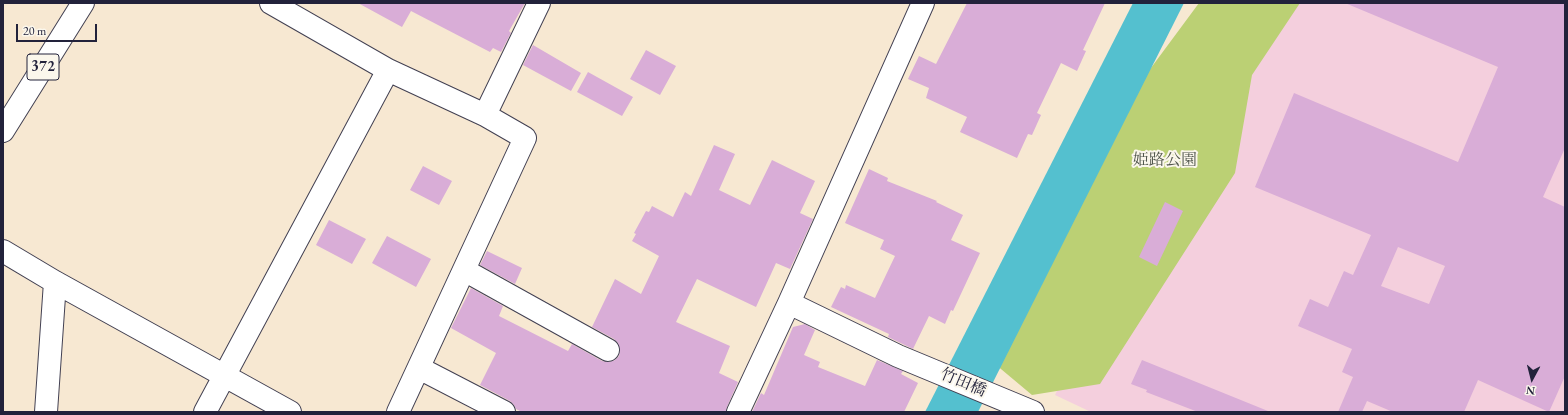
<!DOCTYPE html>
<meta charset="utf-8">
<style>
body{margin:0}
#map{position:relative;width:1568px;height:415px;overflow:hidden;background:#f7e8d2;font-family:"EB Garamond",serif}
canvas{display:block}
.frame{position:absolute;inset:0;border:4px solid #22223b;pointer-events:none}
.north{position:absolute;left:1512px;top:359px;width:40px;height:40px;-webkit-text-stroke:3px #fbf7ec;paint-order:stroke;rotate:187deg;font-size:11px;font-weight:700;line-height:16px;text-align:center;color:#22223b}
.north::after{content:'';display:block;margin:auto;width:14px;height:18px;background:#22223b;clip-path:polygon(50% 0,100% 100%,50% 72%,0 100%)}
.scale{position:absolute;left:16px;top:24px;width:81px;height:18px;box-sizing:border-box;border:2px solid #22223b;border-top:0;padding-left:5px;font-size:12px;line-height:14px;white-space:nowrap;color:#22223b;-webkit-text-stroke:3px #fbf7ec;paint-order:stroke}
</style>
<div id="map">
<canvas width="1568" height="415"></canvas>
<div class="frame"></div>
<div class="north">N</div>
<div class="scale">20 m</div>
</div>
<script>
const ctx = document.querySelector('canvas').getContext('2d');
ctx.lineJoin = 'round';
function fillPath(path, color) { ctx.fillStyle = color; ctx.fill(path, 'evenodd'); }
function stroke(path, color, width, dash) { ctx.strokeStyle = color; ctx.lineWidth = width; ctx.lineCap = dash ? 'butt' : 'round'; ctx.setLineDash(dash || []); ctx.stroke(path); }
function label(font, color, halo, rows, align = 'center') {
  ctx.font = font + ' "EB Garamond","Noto Serif JP",serif'; ctx.lineWidth = 4; ctx.setLineDash([]); ctx.textBaseline = 'middle'; ctx.strokeStyle = halo; ctx.fillStyle = color; for (const [text, x, y, turn = 0] of rows) {
    ctx.save(); ctx.translate(x, y); ctx.rotate((+turn || 0) * Math.PI / 180); ctx.textAlign = isNaN(turn) ? turn : align; if (halo) ctx.strokeText(text, 0, 0); ctx.fillText(text, 0, 0); ctx.restore();
  }
}
const built = new Path2D(`
 M1244 3H1565V412H1091L1055 395Z`);
const green = new Path2D(`
 M1199 3H1300L1252 75 1235 173 1100 384 1032 395 989 359 1108 126Z`);
const water = new Path2D(`
 M1133 3H1184L978 412H925Z`);
const building = new Path2D(`
 M358 3H525L509 31 511 33 501 52 493 48 490 52 411 11 402 27Z
 M967 3H1105L1083 50 1086 51 1077 71 1061 63 1037 113 1041 115 1032 135 1028 134 1017 158 960 132 967 117 926 98 929 88 908 79 919 56 936 64Z
 M1345 3H1565V148L1543 197 1565 207V376L1549 412 1478 380 1464 412H1393L1367 401 1362 412H1338L1353 377 1342 372 1352 349 1298 326 1310 299 1328 307 1344 271 1353 275 1371 235 1255 187 1294 93 1458 162 1498 67ZM1398 247 1445 266 1429 304 1381 286Z
 M533 45 581 73 571 91 523 65Z
 M646 50 676 66 660 95 630 79Z
 M588 72 633 97 622 116 577 92Z
 M714 145 735 154 719 190 750 205 772 160 815 181 800 213 813 219 790 269 776 263 756 307 697 279 676 322 730 346 719 373 738 382 727 407 726 412H522L516 409 514 405 510 401 480 385 496 353 451 328 471 288 503 306 499 316 568 351 572 344 602 361 609 362 615 360 619 356 620 350 618 343 614 339 592 327 615 279 641 294 659 256 632 241 636 234 634 233 646 211 649 212 652 206 673 217 685 192 691 196Z
 M423 166 452 181 439 205 410 190Z
 M869 169 888 178 887 181 937 201 936 202 963 215 951 240 980 253 953 311 951 310 945 324 929 316 913 349 888 337 889 334 831 307 841 287 845 289 846 285 875 298 895 256 880 249 884 240 845 223Z
 M1165 202 1183 211 1157 266 1139 257Z
 M329 220 366 239 352 264 316 245Z
 M387 236 431 259 416 287 372 263Z
 M487 251 522 268 515 284 480 265Z
 M805 324 815 330 804 355 820 362 818 367 865 386 877 360 903 371 901 374 918 383 904 412H752L761 393 764 395 793 327Z
 M1142 360 1268 411V412H1198L1146 392 1147 390 1131 384Z`);
const minor = new Path2D(`
 M271 3 388 70 485 115 525 138 398 412
 M485 115 539 3
 M3 251 55 282 290 412
 M464 270 608 350
 M789 303 898 356 1033 412
 M419 368 504 412
 M46 412 55 282
 M205 412 388 70
 M738 412 789 303 923 3`);
const highway = new Path2D(`
 M3 131 83 3`);
const shields = [
 [43,67,32]
];
const shieldNames = [
 ["372",43,67]
];
const parkNames = [
 ["姫路公園",1165,161]
];
const streetNames = [
 ["竹田橋",963,383,23]
];
fillPath(built, '#f4cfdd');
fillPath(green, '#bbd074');
fillPath(water, '#54c0cf');
fillPath(building, '#d9add7');
stroke(minor, '#424052', 24);
stroke(highway, '#424052', 24);
stroke(minor, '#fff', 22);
stroke(highway, '#fff', 22);
for (const [x, y, w] of shields) { const box = new Path2D(); box.roundRect(x - w / 2, y - 13, w, 26, 3); ctx.fillStyle = '#fbf7ec'; ctx.fill(box); stroke(box, '#22223b', 1); }
label('bold 15px', '#22223b', null, shieldNames);
label('16px', '#50564c', '#fbf7ec', parkNames);
label('16px', '#22223b', '#fbf7ec', streetNames);
</script>
